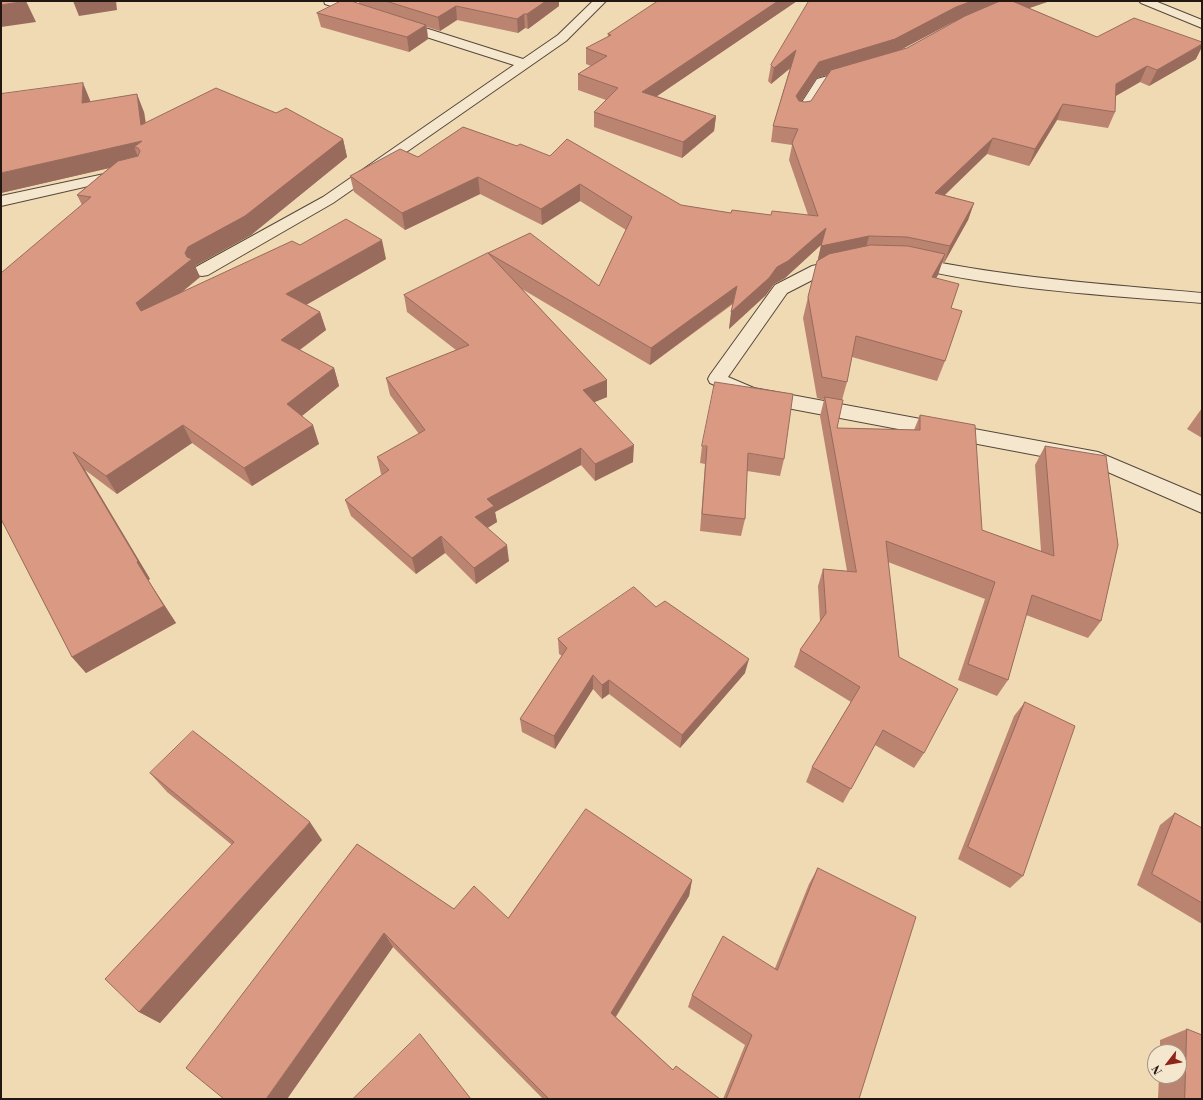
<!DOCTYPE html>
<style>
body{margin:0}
#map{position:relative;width:1203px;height:1100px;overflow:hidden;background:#f0dab4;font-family:"Libre Bodoni",serif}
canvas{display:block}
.frame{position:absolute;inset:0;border:2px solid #231711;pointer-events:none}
.north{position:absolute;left:1147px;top:1044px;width:40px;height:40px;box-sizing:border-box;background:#f5e7ce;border:1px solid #a19482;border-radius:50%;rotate:239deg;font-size:11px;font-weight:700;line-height:16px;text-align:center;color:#231711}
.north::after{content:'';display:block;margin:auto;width:14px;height:18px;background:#8f2418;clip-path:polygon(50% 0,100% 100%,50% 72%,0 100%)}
</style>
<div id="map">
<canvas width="1203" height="1100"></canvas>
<div class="frame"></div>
<div class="north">N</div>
</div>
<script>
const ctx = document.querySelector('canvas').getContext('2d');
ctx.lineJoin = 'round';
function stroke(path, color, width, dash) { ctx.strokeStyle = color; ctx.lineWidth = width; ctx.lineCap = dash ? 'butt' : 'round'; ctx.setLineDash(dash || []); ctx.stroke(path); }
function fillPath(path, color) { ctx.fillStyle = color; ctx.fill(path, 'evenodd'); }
const street = new Path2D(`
 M324 1H338L368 10 370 13 368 16H360L325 4Z
 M593 1H606L566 41 333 203 208 275 202 276 196 275 194 271 196 267 323 197 514 65 395 27 393 24 395 21H403L523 59 558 35Z
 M1139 1H1155L1202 20V28L1141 3Z
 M853 69 858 70 860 73 858 76 827 85 807 116 802 117 797 116 795 113 817 79Z
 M123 170 128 171 130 174 128 177 1 206V196Z
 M912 257C1008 278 1105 284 1202 293V303C1103 295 1003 290 906 266L904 262 906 258Z
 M842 259 848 260 850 264 848 268 824 274 787 293 728 377 754 388 1098 452 1202 496V513L1094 466 750 401 710 383 708 379 710 375 775 285 812 266Z`);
const wall = new Path2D(`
 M359 1H559V6L528 29 525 28 518 33 457 20 440 31 427 27 428 39 409 52 321 27 317 13 359 4Z
 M658 1H797L657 96 716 116 714 131 682 158 594 127V112L606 100 578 90V74L591 66 586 64V48L608 37V34Z
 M809 1H1050L1029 8 1097 37 1196 59 1149 86 1140 82 1115 96V112L1108 128 1057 120 1029 166 987 154 945 195 974 203 968 220 944 263H942L936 278 951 308 945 361 937 381 852 357 847 382 842 400 837 428 914 430 920 415 982 530 1041 551 1035 465 1045 446 1101 621 1088 638 1026 615 1008 680 997 696 958 680 985 599 888 562 899 657 924 753 914 768 875 745 843 803 806 782 812 767 851 702 794 667 800 650 820 622 818 586 823 569 847 571 820 416 824 400 817 398 803 318 808 297 818 260 821 245 785 278 774 284 766 295 729 329 733 304 650 365 522 289 607 380V397L594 402 633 462 595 481 581 465 495 512 497 522 487 528 509 561 476 584 445 553 416 574 351 516 345 500 382 475 381 474 377 457 419 434 390 395 386 378 456 350 407 312 404 295 488 253 599 286 626 230 580 201 542 225 480 194 405 230 354 192 350 176 418 157 463 127 681 205 731 213 771 215H808L789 160 792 145 771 142 773 126 790 68 771 84 768 81 771 65ZM958 20 907 48 902 49 951 23ZM829 74 811 101 805 102H801L817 78Z
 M90 100V102L144 112 146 123 276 113 343 139 347 157 251 235 195 266 200 277 181 293 300 245 386 259 306 305 320 312 326 330 300 350 334 368 339 386 302 416 319 444 252 486 192 443 117 494 85 470 150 579 148 580 176 623 86 673 72 657 1 519 82 205 77 195 109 168 1 193Z
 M1202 408V438L1187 429Z
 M702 446 784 459 780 476 747 471 745 519 741 536 700 531 705 464 700 463Z
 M656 607 745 673 680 748 609 694 602 699 593 689 555 749 522 732 520 719 562 656 559 654 558 639Z
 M1025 702 1023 876 1010 888 958 859 1014 716Z
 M150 773 322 840 160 1023 139 1012 232 845 167 792Z
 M1175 813 1202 828V924L1137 885 1160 825Z
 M357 844 454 909 508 918 692 880 689 896 616 1017 673 1070 720 1099H543L393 947 287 1099Z
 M818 868 859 1099H723L745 1045 688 1007 692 995 775 968 809 884Z
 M1187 1029 1202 1099H1158L1159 1076H1179V1052H1160V1040Z`);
const shadedWall = new Path2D(`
 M26 1 36 22 1 27V5Z
 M73 1H116L117 10 79 16Z
 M546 1H559V6L528 29 527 14Z
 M778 1H797L641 107 642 92Z
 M972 1H1004L951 23 891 55 817 78 794 112 796 96 819 62Z
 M1011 1H1050L1006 16Z
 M456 6 457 20 440 31 438 17Z
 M524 14 525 28 518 33 517 19Z
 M426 25 428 39 409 52 407 37Z
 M1202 44V47L1196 59 1149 86 1157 70Z
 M796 50 793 66 771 84 774 68Z
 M1147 66 1140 82 1109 100 1116 84Z
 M83 83 90 100V121L82 103Z
 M137 94 144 112 148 143 141 125Z
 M1063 104 1057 120 1029 166 1035 149Z
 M716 116 714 131 682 158 683 142Z
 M993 138 987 154 930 209 935 193Z
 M343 139 347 157 251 235 195 266 200 277 145 322 136 303 185 253 188 247Z
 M142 141 140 151 138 148 134 147 140 161 1 193V173Z
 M478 177 480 194 405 230 402 213Z
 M580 184V201L542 225 541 209Z
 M974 203 968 220 944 263 950 246Z
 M826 228 822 244 785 278 774 284 766 295 729 329 731 312 777 267Z
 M869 236 865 252 817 263 821 246Z
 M382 240 386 259 292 313 286 294Z
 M945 254 938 275 925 298 932 277Z
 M737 286 734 302 650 365 651 348Z
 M320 312 326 330 288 358 281 340Z
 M334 368 339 386 293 423 287 404Z
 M607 380V397L583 407V390Z
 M183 425 192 443 117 494 106 476Z
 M313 425 319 444 252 486 244 468Z
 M634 445 633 462 595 481V464Z
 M581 448V465L495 512 497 522 478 534 475 517 487 499Z
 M73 452 85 470 150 579 148 580 176 623 86 673 72 657 137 562Z
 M441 536 445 553 416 574 412 558Z
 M507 545 509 561 476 584 474 568Z
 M749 659 745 673 680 748 682 735Z
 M593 675V689L555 749 554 736Z
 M609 680V694L602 699V685Z
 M310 822 322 840 160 1023 139 1012Z
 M692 880 689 896 611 1024V1013Z
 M384 933 393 947 287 1099H266Z`);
const building = new Path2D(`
 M1 1H26L1 5Z
 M341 1H351L426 25 407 37 317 13Z
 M386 1H546L527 14H524L517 19 456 6 438 17Z
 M658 1H778L642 92 716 116 683 142 594 112 618 88 578 74 607 56 586 48 611 35 608 34Z
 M809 1H972L956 7 895 39 819 62 796 96 799 101 805 102 811 101 831 70 907 48 965 16 1000 1H1012L1097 37 1134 18 1202 42V44L1157 70 1147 66 1116 84 1115 112 1063 104 1035 149 993 138 935 193 974 203 950 246 907 237 869 236 821 246 826 228 788 261 777 267 769 278 731 312 737 286 651 348 488 253 530 233 599 286 632 217 580 184 541 209 478 177 402 213 350 176 400 149 418 157 463 127 517 146 520 144 550 156 567 139 681 205 731 213 732 210 771 215 772 211 818 216 792 143 798 129 773 126 796 50 774 68 771 65Z
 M83 83 82 103 137 94 141 125 216 88 276 113 286 108 343 139 245 216 188 247 185 253 187 257 192 259 136 303 141 311 292 241 300 245 346 219 382 240 286 294 320 312 281 340 334 368 287 404 313 425 244 468 183 425 106 476 73 452 138 561 137 562 164 606 72 657 1 519V273L91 197 77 195 118 161 138 156 140 151 138 148 134 147 142 141 1 173V94Z
 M871 245 908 246 945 254 932 277 959 284 951 308 962 311 945 361 856 336 847 382 822 377 808 297 817 261 829 254Z
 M488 253 607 380 583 390 634 445 595 464 581 448 487 499 494 506 475 517 507 545 474 568 441 536 412 558 345 500 389 470 377 457 425 430 386 378 469 345 404 295Z
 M715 382 793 394 784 459 748 453 745 519 702 514 707 446H702Z
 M825 397 843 400 837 428 920 430V415L975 425 982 530 1054 556 1045 446 1106 456 1118 545 1101 621 1032 595 1008 680 968 664 995 582 886 541 899 657 958 689 924 753 883 730 851 789 812 767 860 687 800 650 826 613 823 569 856 572Z
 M634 587 656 607 665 601 749 659 682 735 609 680 602 685 593 675 554 736 520 719 567 648 558 639Z
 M1025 702 1075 726 1023 876 968 847Z
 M193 731 310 822 139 1012 105 979 234 842 150 773Z
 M586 809 692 880 611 1013 673 1070 676 1066 720 1099H549L384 933 266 1099H224L186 1068 357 844 454 909 474 886 508 918Z
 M1175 813 1202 828V903L1152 874Z
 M818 868 916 917 859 1099H726L752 1035 692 995 723 936 777 970Z
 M1187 1029 1202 1035V1099H1185Z
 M420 1034 471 1099H353Z`);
stroke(street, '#56483a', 2);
fillPath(street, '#f5e7ce');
fillPath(wall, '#bb8471');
fillPath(shadedWall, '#986b5c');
fillPath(building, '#d99983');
stroke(building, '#986b5c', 1);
</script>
